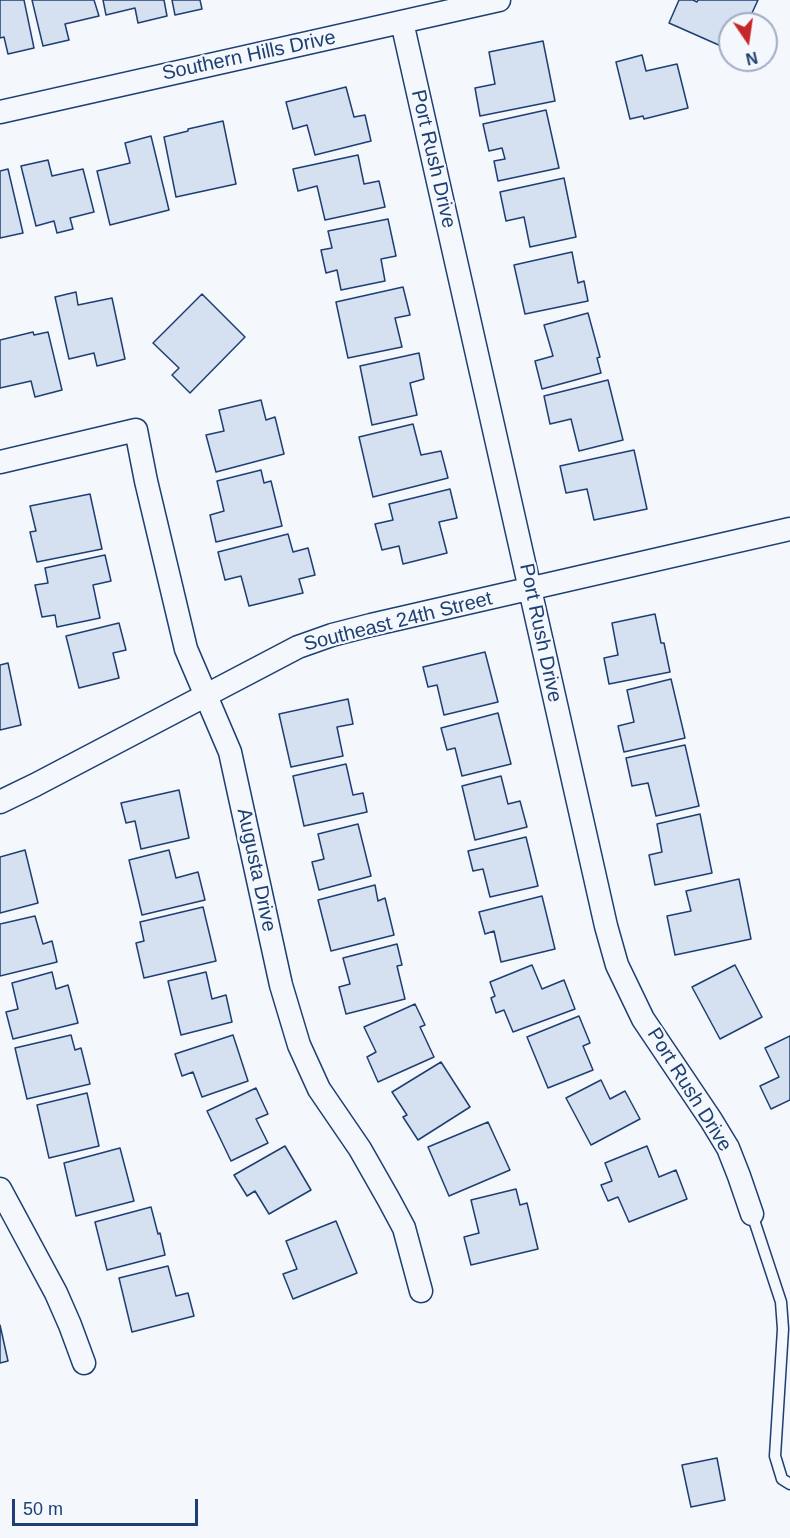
<!DOCTYPE html>
<style>
body{margin:0}
#map{position:relative;width:790px;height:1538px;overflow:hidden;background:#f4f7fb;font-family:Arial,sans-serif}
canvas{display:block}
.north{position:absolute;left:718px;top:12px;width:60px;height:60px;box-sizing:border-box;background:#f4f7fb;border:2px solid #9eadc5;border-radius:50%;rotate:167deg;font-size:16px;font-weight:700;line-height:24px;text-align:center;color:#1d3f73}
.north::after{content:'';display:block;margin:auto;width:21px;height:27px;background:#c62828;clip-path:polygon(50% 0,100% 100%,50% 72%,0 100%)}
.scale{position:absolute;left:12px;top:1499px;width:186px;height:27px;box-sizing:border-box;border:3px solid #1d3f73;border-top:0;padding-left:8px;font-size:18px;line-height:21px;white-space:nowrap;color:#1d3f73;-webkit-text-stroke:4px #f4f7fb;paint-order:stroke}
</style>
<div id="map">
<canvas width="790" height="1538"></canvas>
<div class="north">N</div>
<div class="scale">50 m</div>
</div>
<script>
const ctx = document.querySelector('canvas').getContext('2d');
ctx.lineJoin = 'round';
function fillPath(path, color) { ctx.fillStyle = color; ctx.fill(path, 'evenodd'); }
function stroke(path, color, width, dash) { ctx.strokeStyle = color; ctx.lineWidth = width; ctx.lineCap = dash ? 'butt' : 'round'; ctx.setLineDash(dash || []); ctx.stroke(path); }
function label(font, color, halo, rows, align = 'center') {
  ctx.font = font + ' Arial,sans-serif'; ctx.lineWidth = 4.5; ctx.setLineDash([]); ctx.textBaseline = 'middle'; ctx.strokeStyle = halo; ctx.fillStyle = color; for (const [text, x, y, turn = 0] of rows) {
    ctx.save(); ctx.translate(x, y); ctx.rotate((+turn || 0) * Math.PI / 180); ctx.textAlign = isNaN(turn) ? turn : align; if (halo) ctx.strokeText(text, 0, 0); ctx.fillText(text, 0, 0); ctx.restore();
  }
}
const building = new Path2D(`
 M0 0H24L34 48 8 54 4 37 0 38Z
 M32 0H94L99 16 65 24 69 40 43 46Z
 M103 0H164L167 16 138 23 135 8 106 15Z
 M172 0H200L202 9 175 15Z
 M679 0H693L697 2 698 0H758L747 24H730V50L669 23Z
 M543 41 555 101 480 116 475 88 495 84 489 52Z
 M642 55 646 71 677 64 688 108 644 119 643 116 630 119 616 62Z
 M346 87 354 117 365 115 371 141 315 155 307 125 293 129 286 102Z
 M546 110 559 168 498 181 494 161 505 159 502 148 489 151 483 124Z
 M223 121 236 184 176 197 164 137 188 131V129Z
 M151 136 169 210 110 225 97 171 130 163 125 143Z
 M358 155 364 184 379 181 385 207 325 220 317 186 298 191 293 169Z
 M48 160 52 176 83 169 94 212 70 218 73 229 57 233 54 221 36 226 21 166Z
 M8 169 23 233 0 238V171Z
 M564 178 576 237 530 247 524 217 506 221 500 192Z
 M388 219 396 256 381 259 385 281 341 290 337 270 326 273 321 250 332 248 328 231Z
 M572 252 578 283 584 281 588 301 525 314 514 265Z
 M403 287 410 315 395 318 402 347 348 358 336 302Z
 M76 292 78 305 112 298 125 359 97 366 94 353 69 359 55 297Z
 M202 294 245 337 190 393 172 375 179 368 153 343Z
 M588 313 600 357 597 358 601 373 542 389 535 361 553 356 544 325Z
 M33 332 34 335 48 332 62 390 35 397 31 381 0 388V340Z
 M419 353 424 379 410 383 417 415 372 425 360 366Z
 M608 380 623 440 579 451 571 419 550 424 544 396Z
 M261 400 266 420 275 417 284 454 216 472 206 435 224 431 219 410Z
 M413 424 421 455 441 451 448 478 373 497 359 437Z
 M634 450 647 509 594 520 587 489 566 493 560 466Z
 M261 470 264 483 271 481 282 526 216 542 210 515 224 511 217 481Z
 M450 489 457 518 439 522 447 553 403 564 399 546 382 550 375 524 393 520 389 504Z
 M90 494 102 549 37 562 30 532 36 531 30 506Z
 M288 534 293 552 308 548 315 575 299 579 303 593 249 606 241 576 225 580 218 552Z
 M105 555 111 581 93 585 100 618 57 627 55 615 42 617 35 585 48 583 45 568Z
 M655 614 661 643H664L670 672 609 684 604 658 618 655 612 623Z
 M119 623 126 650 113 653 119 678 79 688 66 636Z
 M485 652 498 702 444 715 437 685 428 687 423 667Z
 M8 663 21 725 0 730V665Z
 M671 679 685 738 624 752 618 726 634 722 627 690Z
 M348 699 353 724 337 727 343 756 291 767 279 714Z
 M498 713 511 764 462 776 455 748 447 750 441 728Z
 M685 745 699 806 656 816 648 783 632 786 626 758Z
 M346 764 353 795 363 793 367 812 304 826 293 776Z
 M501 776 508 804 520 801 527 827 475 840 462 786Z
 M179 790 189 838 141 849 135 821 126 823 121 803Z
 M700 814 712 873 655 885 649 855 662 852 657 824Z
 M358 824 371 876 319 890 312 862 324 859 318 834Z
 M526 837 538 886 490 897 483 869 473 871 468 851Z
 M25 850 38 903 0 913V857Z
 M169 850 176 878 198 872 205 900 142 915 129 860Z
 M739 879 751 939 675 955 667 916 691 911 686 891Z
 M375 885 378 901 385 898 394 935 331 951 318 900Z
 M542 896 555 949 501 962 494 931 485 934 479 912Z
 M203 907 216 961 144 978 136 943 144 941 140 922Z
 M35 916 43 944 52 941 57 962 0 976V924Z
 M397 944 402 965 397 966 405 999 346 1014 339 987 350 984 343 958Z
 M532 965 542 989 564 980 575 1009 513 1032 504 1010 496 1013 491 998 495 996 490 982Z
 M735 965 762 1017 720 1039 692 987Z
 M52 972 56 989 68 985 78 1023 13 1039 6 1012 18 1009 12 983Z
 M206 972 212 999 226 995 232 1022 181 1035 168 981Z
 M415 1004 425 1025 420 1027 434 1057 378 1082 367 1057 376 1052 364 1027Z
 M579 1016 590 1043 583 1046 593 1070 548 1088 527 1037Z
 M71 1035 75 1050 81 1048 90 1084 27 1099 15 1048Z
 M233 1035 248 1081 202 1097 193 1072 182 1076 175 1054Z
 M790 1036V1100L771 1109 760 1086 779 1077 765 1048Z
 M441 1062 470 1107 418 1140 403 1117 407 1115 392 1092Z
 M601 1080 610 1099 625 1091 640 1119 591 1145 566 1098Z
 M256 1088 268 1114 256 1119 268 1143 231 1161 207 1111Z
 M87 1093 99 1146 49 1158 37 1105Z
 M488 1122 510 1170 449 1196 428 1147Z
 M285 1146 311 1190 269 1214 255 1191 247 1196 234 1175Z
 M647 1146 659 1177 676 1170 687 1199 629 1222 618 1197 608 1201 601 1185 612 1181 605 1163Z
 M120 1148 134 1201 76 1216 64 1163Z
 M516 1189 520 1205 527 1203 538 1249 471 1265 464 1237 479 1233 471 1200Z
 M151 1207 158 1234 160 1233 165 1255 107 1270 95 1222Z
 M336 1221 357 1273 293 1299 283 1274 297 1269 286 1241Z
 M168 1266 176 1296 188 1293 194 1316 132 1332 119 1278Z
 M0 1325 8 1361 0 1363Z
 M717 1458 725 1500 691 1507 682 1465Z`);
const service = new Path2D(`
 M752 1214 781 1302 783 1329 775 1456 782 1479 790 1484`);
const minor = new Path2D(`
 M402 22 606 926 617 965 643 1019 711 1120 728 1148 739 1176 752 1214
 M0 112 499 0
 M0 462 136 430 146 481 186 649 230 752 281 985 299 1045 319 1089 360 1149 389 1200 404 1228 421 1291
 M0 802 35 785 298 647 332 635 371 625 790 529
 M0 1189 56 1293 70 1325 84 1363`);
const streetNames = [
 ["Southern Hills Drive",249,56,-12],
 ["Port Rush Drive",433,159,77],
 ["Southeast 24th Street",398,622,-14],
 ["Port Rush Drive",540,633,78],
 ["Augusta Drive",256,870,78],
 ["Port Rush Drive",689,1090,58]
];
fillPath(building, '#d5e0f0');
stroke(building, '#1d3f73', 1.5);
stroke(service, '#1d3f73', 13);
stroke(minor, '#1d3f73', 25);
stroke(service, '#f4f7fb', 10);
stroke(minor, '#f4f7fb', 22);
label('20px', '#1d3f73', '#f4f7fb', streetNames);
</script>
